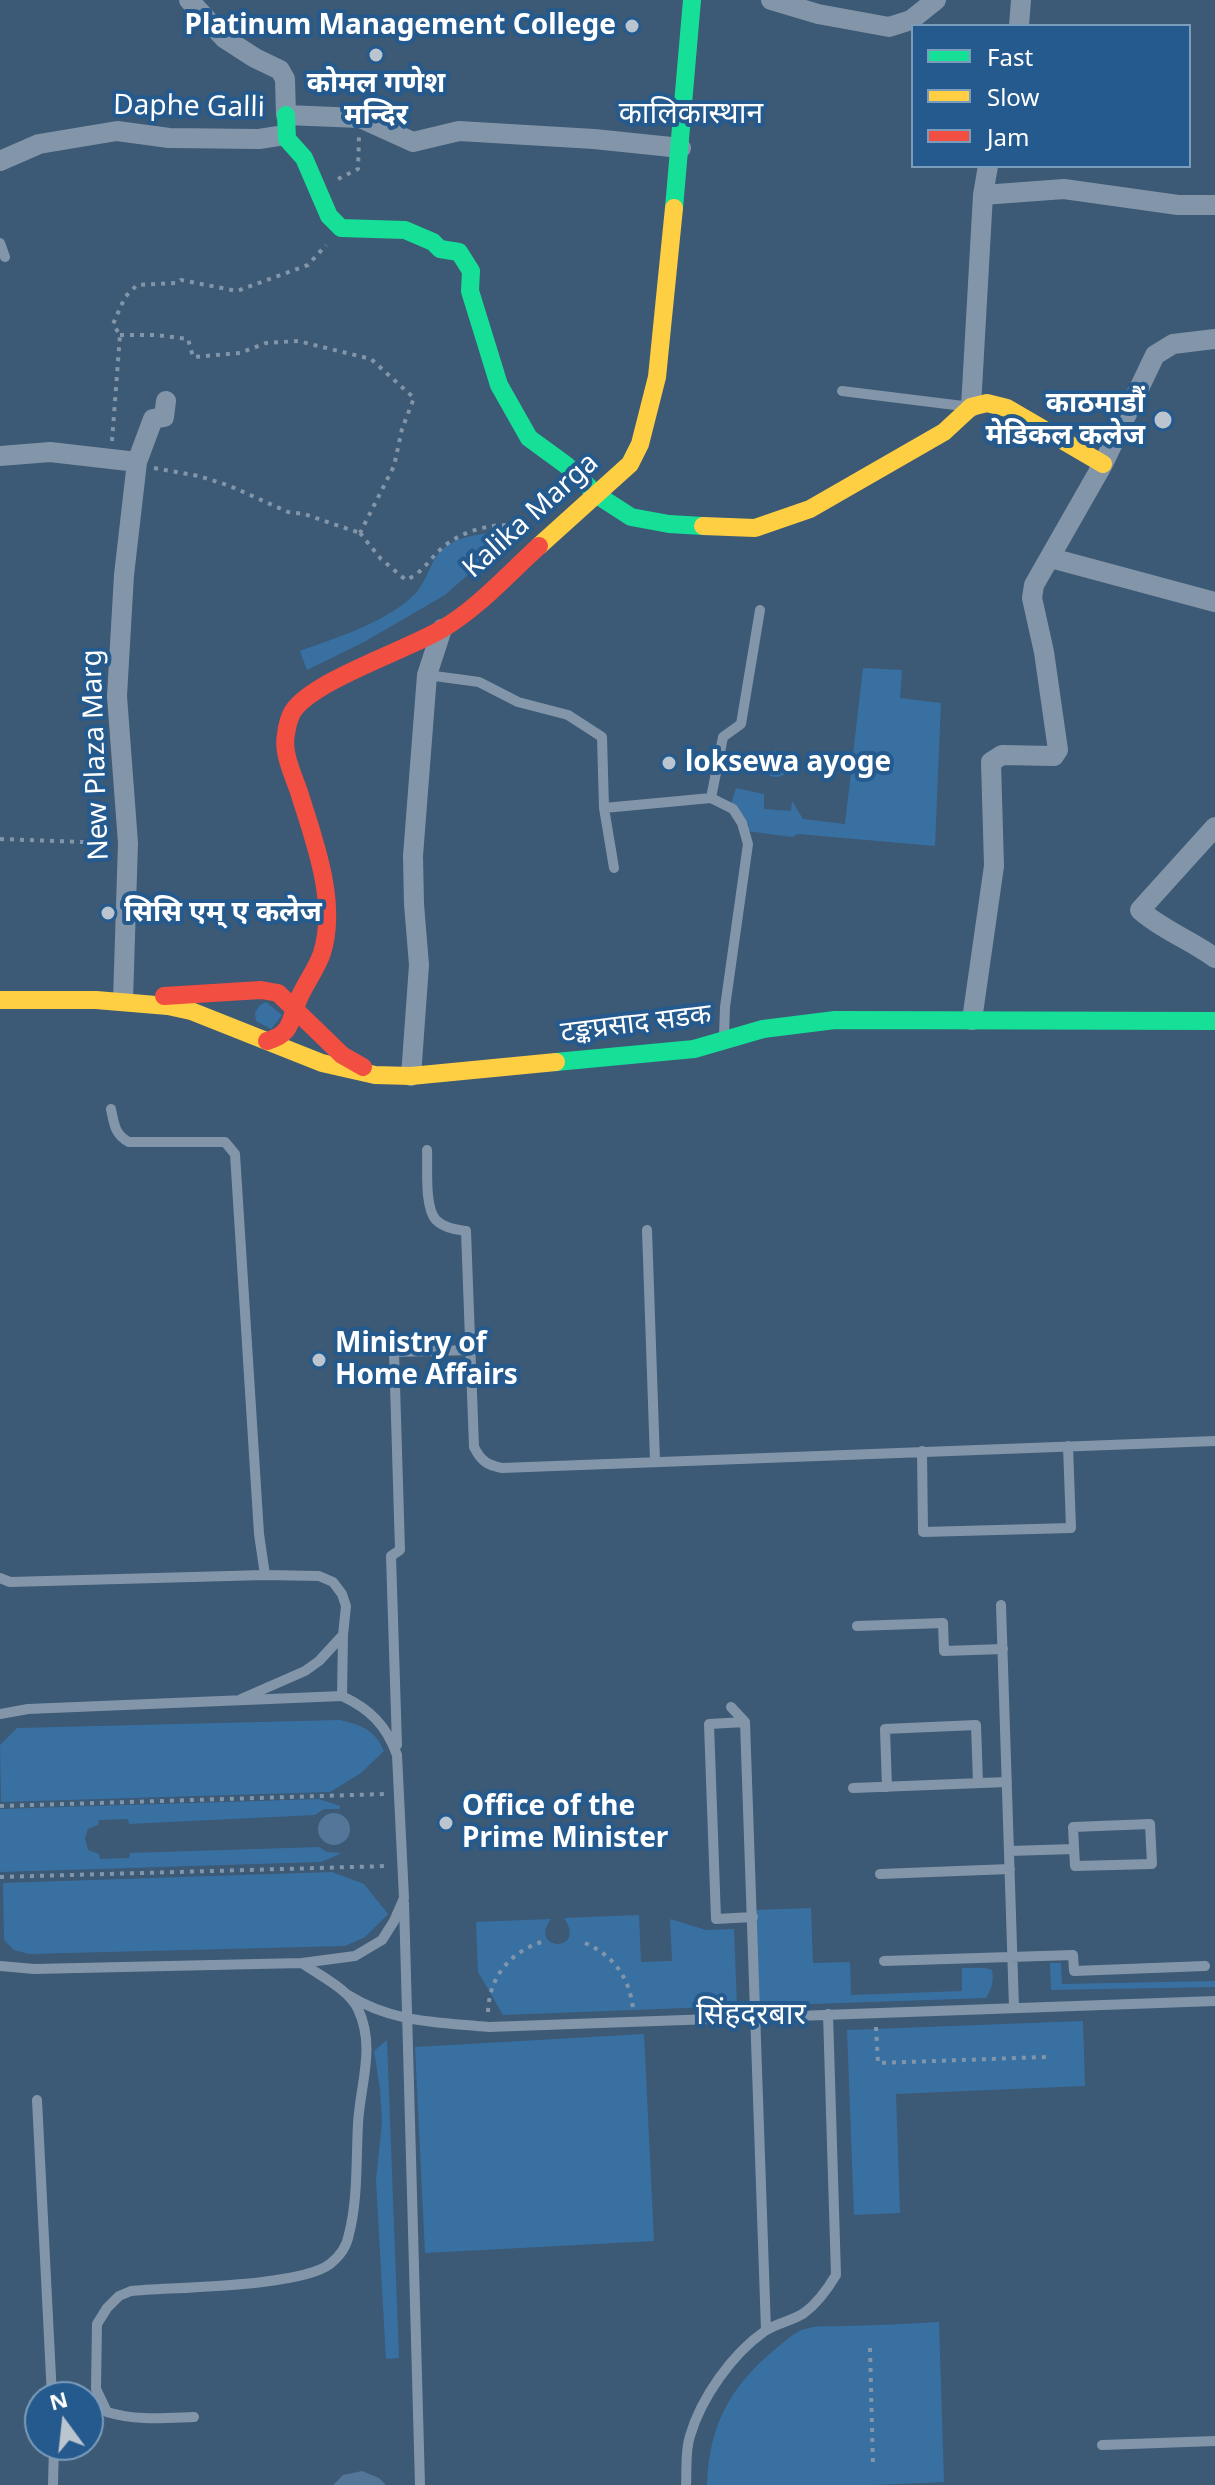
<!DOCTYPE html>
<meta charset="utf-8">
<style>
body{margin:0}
#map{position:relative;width:1215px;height:2485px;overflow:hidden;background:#3c5975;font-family:"Noto Sans",sans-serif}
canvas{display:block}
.legend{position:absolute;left:911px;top:24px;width:280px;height:144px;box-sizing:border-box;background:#245a8d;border:2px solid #7c9cbb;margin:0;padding:10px 14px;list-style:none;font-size:24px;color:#fff}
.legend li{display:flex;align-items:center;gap:16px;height:40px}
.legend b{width:40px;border:2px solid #7c9cbb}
.north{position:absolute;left:24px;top:2381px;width:80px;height:80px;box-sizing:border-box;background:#245a8d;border:2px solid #7c9cbb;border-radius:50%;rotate:345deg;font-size:22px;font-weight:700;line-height:32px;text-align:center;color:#fff}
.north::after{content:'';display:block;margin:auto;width:28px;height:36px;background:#bbc5cf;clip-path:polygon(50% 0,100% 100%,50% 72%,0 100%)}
</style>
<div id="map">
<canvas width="1215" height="2485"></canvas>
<ul class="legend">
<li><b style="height:10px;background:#16e098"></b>Fast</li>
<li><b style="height:10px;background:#ffcf43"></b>Slow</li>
<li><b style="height:10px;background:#f24e42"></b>Jam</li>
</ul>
<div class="north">N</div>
</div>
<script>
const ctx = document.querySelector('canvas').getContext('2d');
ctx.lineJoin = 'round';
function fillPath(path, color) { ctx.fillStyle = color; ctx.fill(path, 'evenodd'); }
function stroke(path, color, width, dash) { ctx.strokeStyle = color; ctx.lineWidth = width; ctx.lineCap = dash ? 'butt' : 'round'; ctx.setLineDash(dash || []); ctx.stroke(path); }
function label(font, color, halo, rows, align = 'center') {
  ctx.font = font + ' "Noto Sans","Noto Sans Devanagari",sans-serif'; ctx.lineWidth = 8; ctx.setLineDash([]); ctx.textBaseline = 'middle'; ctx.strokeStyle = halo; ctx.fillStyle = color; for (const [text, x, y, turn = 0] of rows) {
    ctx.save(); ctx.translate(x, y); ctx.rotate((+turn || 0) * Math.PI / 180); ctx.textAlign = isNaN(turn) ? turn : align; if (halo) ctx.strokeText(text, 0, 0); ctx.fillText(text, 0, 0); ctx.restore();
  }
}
const green = new Path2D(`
 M513 531V535L445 595 364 642 307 670 300 651C335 638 372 627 402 605 422 591 424 580 434 560 449 533 486 534 513 531Z
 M863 668 902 670 900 698 941 703 935 846 798 834 792 837 747 831 749 825 730 807 736 788 764 794V809L791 811 792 801 803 819 845 824Z
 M763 764a13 13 0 1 1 26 0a13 13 0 1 1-26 0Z
 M266 1002 282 1015 271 1029 256 1021 255 1013 259 1006Z
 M340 1720C362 1725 375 1730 384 1751L361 1773 330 1792 1 1802 0 1745 17 1728Z
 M319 1799 340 1806V1809H324L315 1815 129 1824 128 1819 99 1820 98 1825 88 1829 85 1838 88 1850 99 1854 100 1859 129 1858 130 1853 319 1847 327 1852 342 1853 321 1862 0 1872V1809Z
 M332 1872 364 1884 388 1914 365 1937 345 1946 29 1954 14 1950 4 1940 3 1883Z
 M811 1908 813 1963 850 1962 851 1995 962 1991V1968H985L992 1970C994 1981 992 1988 986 1998L756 2006 753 1910Z
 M639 1915 641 1962 672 1961 670 1919 706 1930 734 1929 737 2006 503 2015 478 1972 476 1922 551 1919C527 1951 588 1954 564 1918Z
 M1050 1963H1061L1062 1984 1215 1981V1987L1051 1990Z
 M1083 2021 1085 2086 896 2094 900 2213 854 2215 847 2030Z
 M644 2034 654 2241 425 2253 415 2047Z
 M387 2040 399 2358 386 2359 376 2180 382 2122 380 2089 374 2051Z
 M939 2322 944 2482 874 2485H707C709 2427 729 2388 773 2351 783 2343 796 2330 809 2328 821 2325 834 2327 846 2326 877 2325 908 2324 939 2322Z`);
const water = new Path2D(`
 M318 1829a16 16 0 1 1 32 0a16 16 0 1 1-32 0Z
 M362 2471 379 2478 386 2485H333L343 2475Z`);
const path = new Path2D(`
 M338 179 358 169 359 136
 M120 335H156L188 339 193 357 240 353 266 343 298 341 371 359 414 398 402 429 394 466 360 533
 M112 441 120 335 113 324 125 297 137 285 177 283 181 280 237 291 308 265 326 245
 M154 468 199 476 230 486 288 512 304 514 360 533
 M360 533 381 559 406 580C424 572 429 559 443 547 465 529 498 521 526 527
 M0 839 109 843
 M0 1806 384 1794
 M0 1877 388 1866
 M585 1943C614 1956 629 1977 633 2008
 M488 2012C489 1978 509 1953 541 1942
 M876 2027 878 2063 1046 2057
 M870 2348 873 2467`);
const lane = new Path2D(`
 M0 243 5 257
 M842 391 963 406
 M427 675 479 682 518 702 568 715 602 737 604 808 614 868
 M711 798 723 737 741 724 760 610
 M604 808 711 798 733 809 742 823 748 844 725 1007 724 1036
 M111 1109C114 1124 115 1135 129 1142H225L235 1154 259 1534 265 1575
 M427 1150C428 1167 424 1207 436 1220 444 1228 455 1229 466 1231L474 1447C481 1461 487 1465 502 1468L1215 1441
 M647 1230 655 1461
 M922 1451 923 1532 1071 1528 1068 1446
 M0 1578 10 1582 265 1575 319 1576 333 1582 342 1594 346 1606 343 1635 342 1696
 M1001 1605 1014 2008
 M857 1626 943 1623 944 1651 1003 1649
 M241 1699 305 1671 319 1661 343 1635
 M731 1707 745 1722 766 2330
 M0 1714 28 1709 342 1696C370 1709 386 1725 397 1755L404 1898 394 1921 382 1940 355 1956 302 1963 34 1969 0 1966
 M745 1722 709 1724 716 1919 753 1917
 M397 1745 391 1556 400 1550 394 1352 471 1350
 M887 1787 885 1729 976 1725 978 1783
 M853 1788 1007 1782
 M1150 1824 1152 1864 1075 1866 1073 1827Z
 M1009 1851 1074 1849
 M880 1874 1010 1869
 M404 1903 420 2485
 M884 1961 1073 1955 1074 1971 1205 1966
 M348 1995C393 2023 437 2022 489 2027L1215 2001
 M37 2100 52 2397
 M194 2417C165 2418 136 2421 107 2412L96 2389 97 2324 107 2308 119 2296 131 2291C174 2287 300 2287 330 2264 340 2256 347 2246 349 2234 358 2199 356 2160 358 2124 360 2085 376 2047 358 2009 348 1989 320 1976 302 1963
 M1102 2445 1215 2441
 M53 2485 54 2445
 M686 2485C687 2469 685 2451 690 2436 701 2398 732 2354 765 2331 777 2323 792 2321 804 2313 818 2303 827 2290 836 2275L828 2014`);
const street = new Path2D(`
 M189 0 224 38 255 58 280 70 285 79 286 115 360 118 413 142 459 131 594 139 681 148
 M771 0 818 14 889 27 911 20 936 0
 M1019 26 1021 0
 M0 161 39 144 117 131 169 138 259 139 285 135
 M983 195 1064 189 1178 205H1215
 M971 407 983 195 988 166
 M0 456 50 452 137 462
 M1051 558 1215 602
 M1215 827 1140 910C1162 930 1191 940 1215 958
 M123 1000 128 843 117 696 124 575 137 462 153 419 164 417 166 401
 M972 1020 994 866 991 762 1002 755 1054 756 1058 750 1044 652 1032 598 1034 585 1103 464 1155 355 1173 344 1215 339
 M411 1076 419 965 414 904 413 856 427 675 442 629`);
const fast = new Path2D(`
 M286 115 287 139 304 158 329 216 341 228 405 230 433 242 440 249 459 252 471 271 470 291 499 385 529 438 566 465 597 495 631 517 669 524 703 526
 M674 208 692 0
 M556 1062 694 1049 763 1029 835 1020 1215 1021`);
const slow = new Path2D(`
 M703 526 755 528 810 509 944 432 971 407 987 403 1007 408 1103 464
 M539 546 630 464 640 444 657 377 674 208
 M0 1000H96L168 1006 191 1011 322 1063 375 1075 411 1076 556 1062`);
const jam = new Path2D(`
 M164 996 261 990 278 993 342 1055 363 1067
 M267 1041C295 1033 289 1018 300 996 307 981 317 968 322 953 338 902 314 840 299 792 293 774 282 753 286 734 287 727 290 716 293 711 314 680 407 650 442 629 478 608 508 574 539 546`);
const markers = [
 [632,26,8,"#bbc5cf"],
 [376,55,8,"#bbc5cf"],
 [1163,420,10,"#bbc5cf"],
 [669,763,8,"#bbc5cf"],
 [108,913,8,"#bbc5cf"],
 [319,1360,8,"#bbc5cf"],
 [446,1823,8,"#bbc5cf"]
];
const poiNames = [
 ["Platinum Management College",616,26,"right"],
 ["कोमल गणेश",376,84,"center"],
 ["मन्दिर",376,116,"center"],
 ["काठमाडौं",1145,404,"right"],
 ["मेडिकल कलेज",1145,436,"right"],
 ["loksewa ayoge",685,763],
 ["सिसि एम् ए कलेज",124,913],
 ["Ministry of",335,1344],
 ["Home Affairs",335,1376],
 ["Office of the",462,1807],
 ["Prime Minister",462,1839]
];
const streetNames = [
 ["Daphe Galli",189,107,1],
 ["Kalika Marga",531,516,-42],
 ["New Plaza Marg",96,755,-92],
 ["टङ्कप्रसाद सडक",636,1024,-7]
];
const neighbourhoodNames = [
 ["कालिकास्थान",691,114],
 ["सिंहदरबार",751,2015]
];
fillPath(green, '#3970a2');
fillPath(water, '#547698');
stroke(path, '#8396a9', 4, [4, 6]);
stroke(lane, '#8396a9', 10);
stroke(street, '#8396a9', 20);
stroke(fast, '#16e098', 18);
stroke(slow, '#ffcf43', 18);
stroke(jam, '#f24e42', 18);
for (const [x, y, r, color] of markers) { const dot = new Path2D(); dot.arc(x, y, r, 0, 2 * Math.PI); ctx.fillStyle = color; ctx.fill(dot); stroke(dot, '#245a8d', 3); }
label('bold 28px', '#fff', '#245a8d', poiNames, 'left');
label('28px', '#fff', '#245a8d', streetNames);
label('30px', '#fff', '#245a8d', neighbourhoodNames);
</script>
